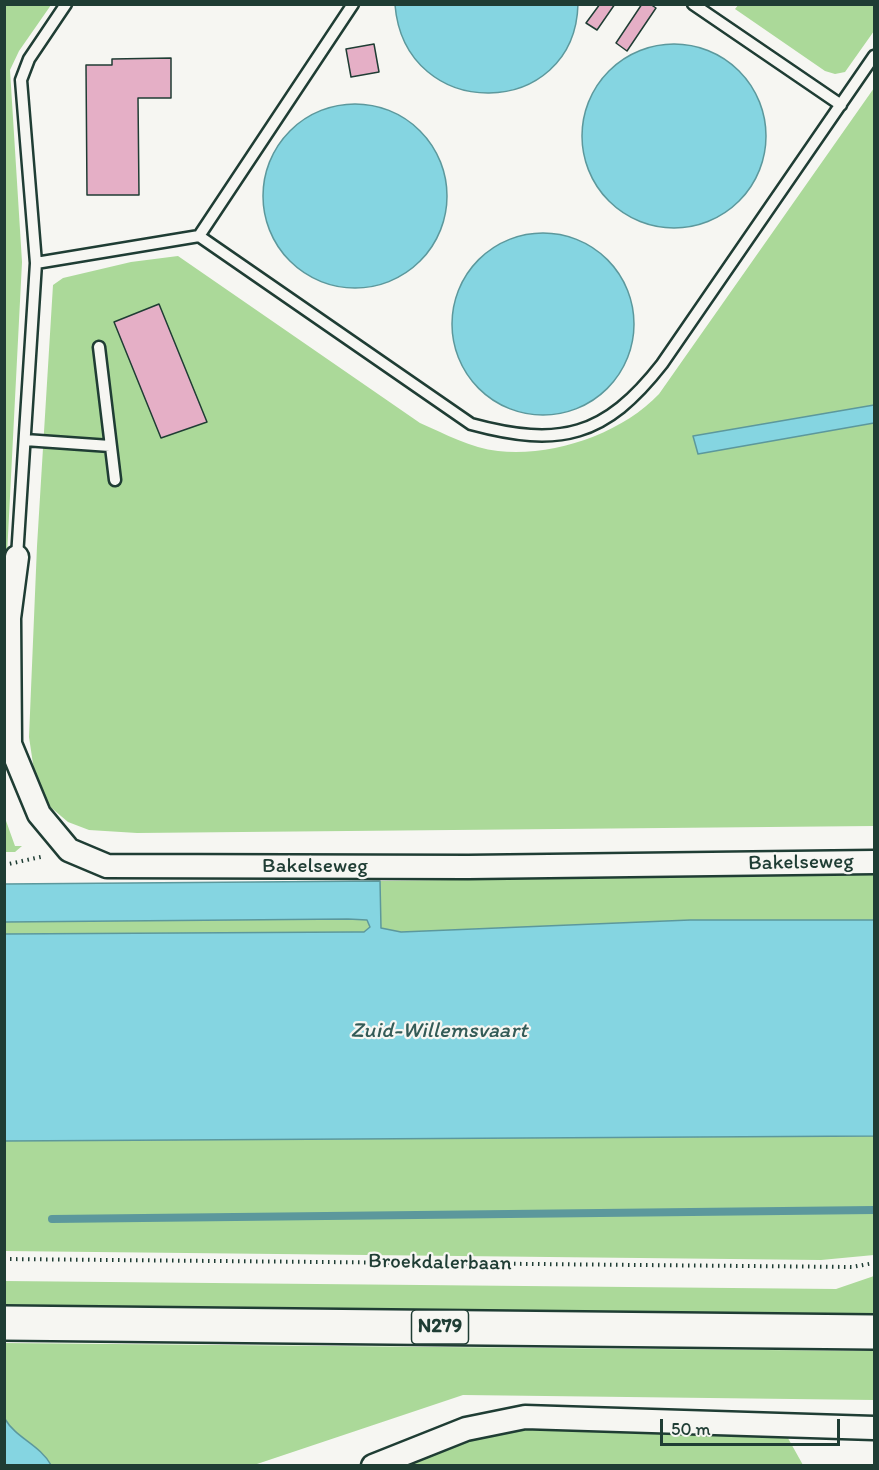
<!DOCTYPE html>
<style>
body{margin:0}
#map{position:relative;width:879px;height:1470px;overflow:hidden;background:#f6f6f2;font-family:Itim,sans-serif}
canvas{display:block}
.frame{position:absolute;inset:0;border:6px solid #1f3d34;pointer-events:none}
.scale{position:absolute;left:660px;top:1419px;width:180px;height:27px;box-sizing:border-box;border:3px solid #1f3d34;border-top:0;padding-left:8px;font-size:18px;line-height:21px;white-space:nowrap;color:#1f3d34;-webkit-text-stroke:4px #f6f6f2;paint-order:stroke}
</style>
<div id="map">
<canvas width="879" height="1470"></canvas>
<div class="frame"></div>
<div class="scale">50 m</div>
</div>
<script>
const ctx = document.querySelector('canvas').getContext('2d');
ctx.lineJoin = 'round';
function fillPath(path, color) { ctx.fillStyle = color; ctx.fill(path, 'evenodd'); }
function stroke(path, color, width, dash) { ctx.strokeStyle = color; ctx.lineWidth = width; ctx.lineCap = dash ? 'butt' : 'round'; ctx.setLineDash(dash || []); ctx.stroke(path); }
function label(font, color, halo, rows, align = 'center') {
  ctx.font = font + ' Itim,sans-serif'; ctx.lineWidth = 4.5; ctx.setLineDash([]); ctx.textBaseline = 'middle'; ctx.strokeStyle = halo; ctx.fillStyle = color; for (const [text, x, y, turn = 0] of rows) {
    ctx.save(); ctx.translate(x, y); ctx.rotate((+turn || 0) * Math.PI / 180); ctx.textAlign = isNaN(turn) ? turn : align; if (halo) ctx.strokeText(text, 0, 0); ctx.fillText(text, 0, 0); ctx.restore();
  }
}
const green = new Path2D(`
 M739 4 874 5V31L845 72 835 74 825 71 735 9Z
 M5 5H51L19 51 10 70 22 262 7 555H5Z
 M874 88V405L693 436 698 454 874 423V826L137 833 89 830 68 822 48 805 36 784 29 737 37 546 53 285 63 278 131 262 178 256 420 423C445 434 471 448 498 451 553 457 621 434 659 394Z
 M5 818 15 846H22L15 852H5Z
 M874 874V920H690L401 932 381 928 380 881Z
 M348 919 367 920 370 927 364 932H354L5 934 4 922Z
 M874 1136V1255L821 1260 5 1251 4 1141Z
 M874 1276V1315L5 1307V1281L836 1289Z
 M4 1343 874 1351V1400L463 1395 254 1465H51C40 1445 16 1438 5 1419Z
 M514 1429 784 1431 803 1465 363 1466Z`);
const water = new Path2D(`
 M578 4C575 121 405 124 395 5Z
 M582 136a92 92 0 1 1 184 0a92 92 0 1 1-184 0Z
 M263 196a92 92 0 1 1 184 0a92 92 0 1 1-184 0Z
 M452 324a91 91 0 1 1 182 0a91 91 0 1 1-182 0Z
 M874 405V423L698 454 693 436Z
 M380 881 381 928 401 932 690 920H874V1136L5 1141V934L354 932H364L370 927 367 920 348 919 5 922V884Z
 M5 1419C16 1438 40 1445 51 1465H5Z`);
const stream = new Path2D(`
 M52 1219 874 1210`);
const building = new Path2D(`
 M600 4H615L597 30 586 23Z
 M642 4H650L656 8 627 51 616 43Z
 M374 44 379 72 351 77 346 49Z
 M171 58V98H138L139 195H87L86 65H112V59Z
 M159 304 207 422 161 438 114 322Z`);
const path = new Path2D(`
 M4 865 45 856
 M4 1259 852 1267 874 1263`);
const service = new Path2D(`
 M693 4 841 105
 M199 236 353 4
 M36 263 199 236 471 424C560 448 605 437 662 364L874 56
 M99 347 115 480
 M25 440 110 446
 M17 557 36 263 21 80 29 59 66 4`);
const minor = new Path2D(`
 M17 557 9 618 10 744 39 814 69 850 107 866 468 867 874 862
 M373 1466 466 1429 525 1417 874 1428`);
const primary = new Path2D(`
 M4 1323 874 1332`);
const shields = [
 [440,1327,57]
];
const shieldNames = [
 ["N279",440,1327]
];
const streetNames = [
 ["Bakelseweg",801,863,-1],
 ["Bakelseweg",315,867],
 ["Broekdalerbaan",440,1263,1]
];
const waterNames = [
 ["Zuid-Willemsvaart",439,1031]
];
fillPath(green, '#abd999');
fillPath(water, '#85d5e1');
stroke(water, '#5c989c', 1.5);
stroke(stream, '#5c989c', 8);
fillPath(building, '#e5afc6');
stroke(building, '#1f3d34', 1.5);
stroke(service, '#1f3d34', 15);
stroke(minor, '#1f3d34', 27);
stroke(primary, '#1f3d34', 38);
stroke(path, '#1f3d34', 4, [1.5, 4.5]);
stroke(service, '#f6f6f2', 10);
stroke(minor, '#f6f6f2', 22);
stroke(primary, '#f6f6f2', 33);
for (const [x, y, w] of shields) { const box = new Path2D(); box.roundRect(x - w / 2, y - 17, w, 34, 4.5); ctx.fillStyle = '#f6f6f2'; ctx.fill(box); stroke(box, '#1f3d34', 1.5); }
label('bold 20px', '#1f3d34', null, shieldNames);
label('21px', '#1f3d34', '#f6f6f2', streetNames);
label('italic 22px', '#335b57', '#f6f6f2', waterNames);
</script>
